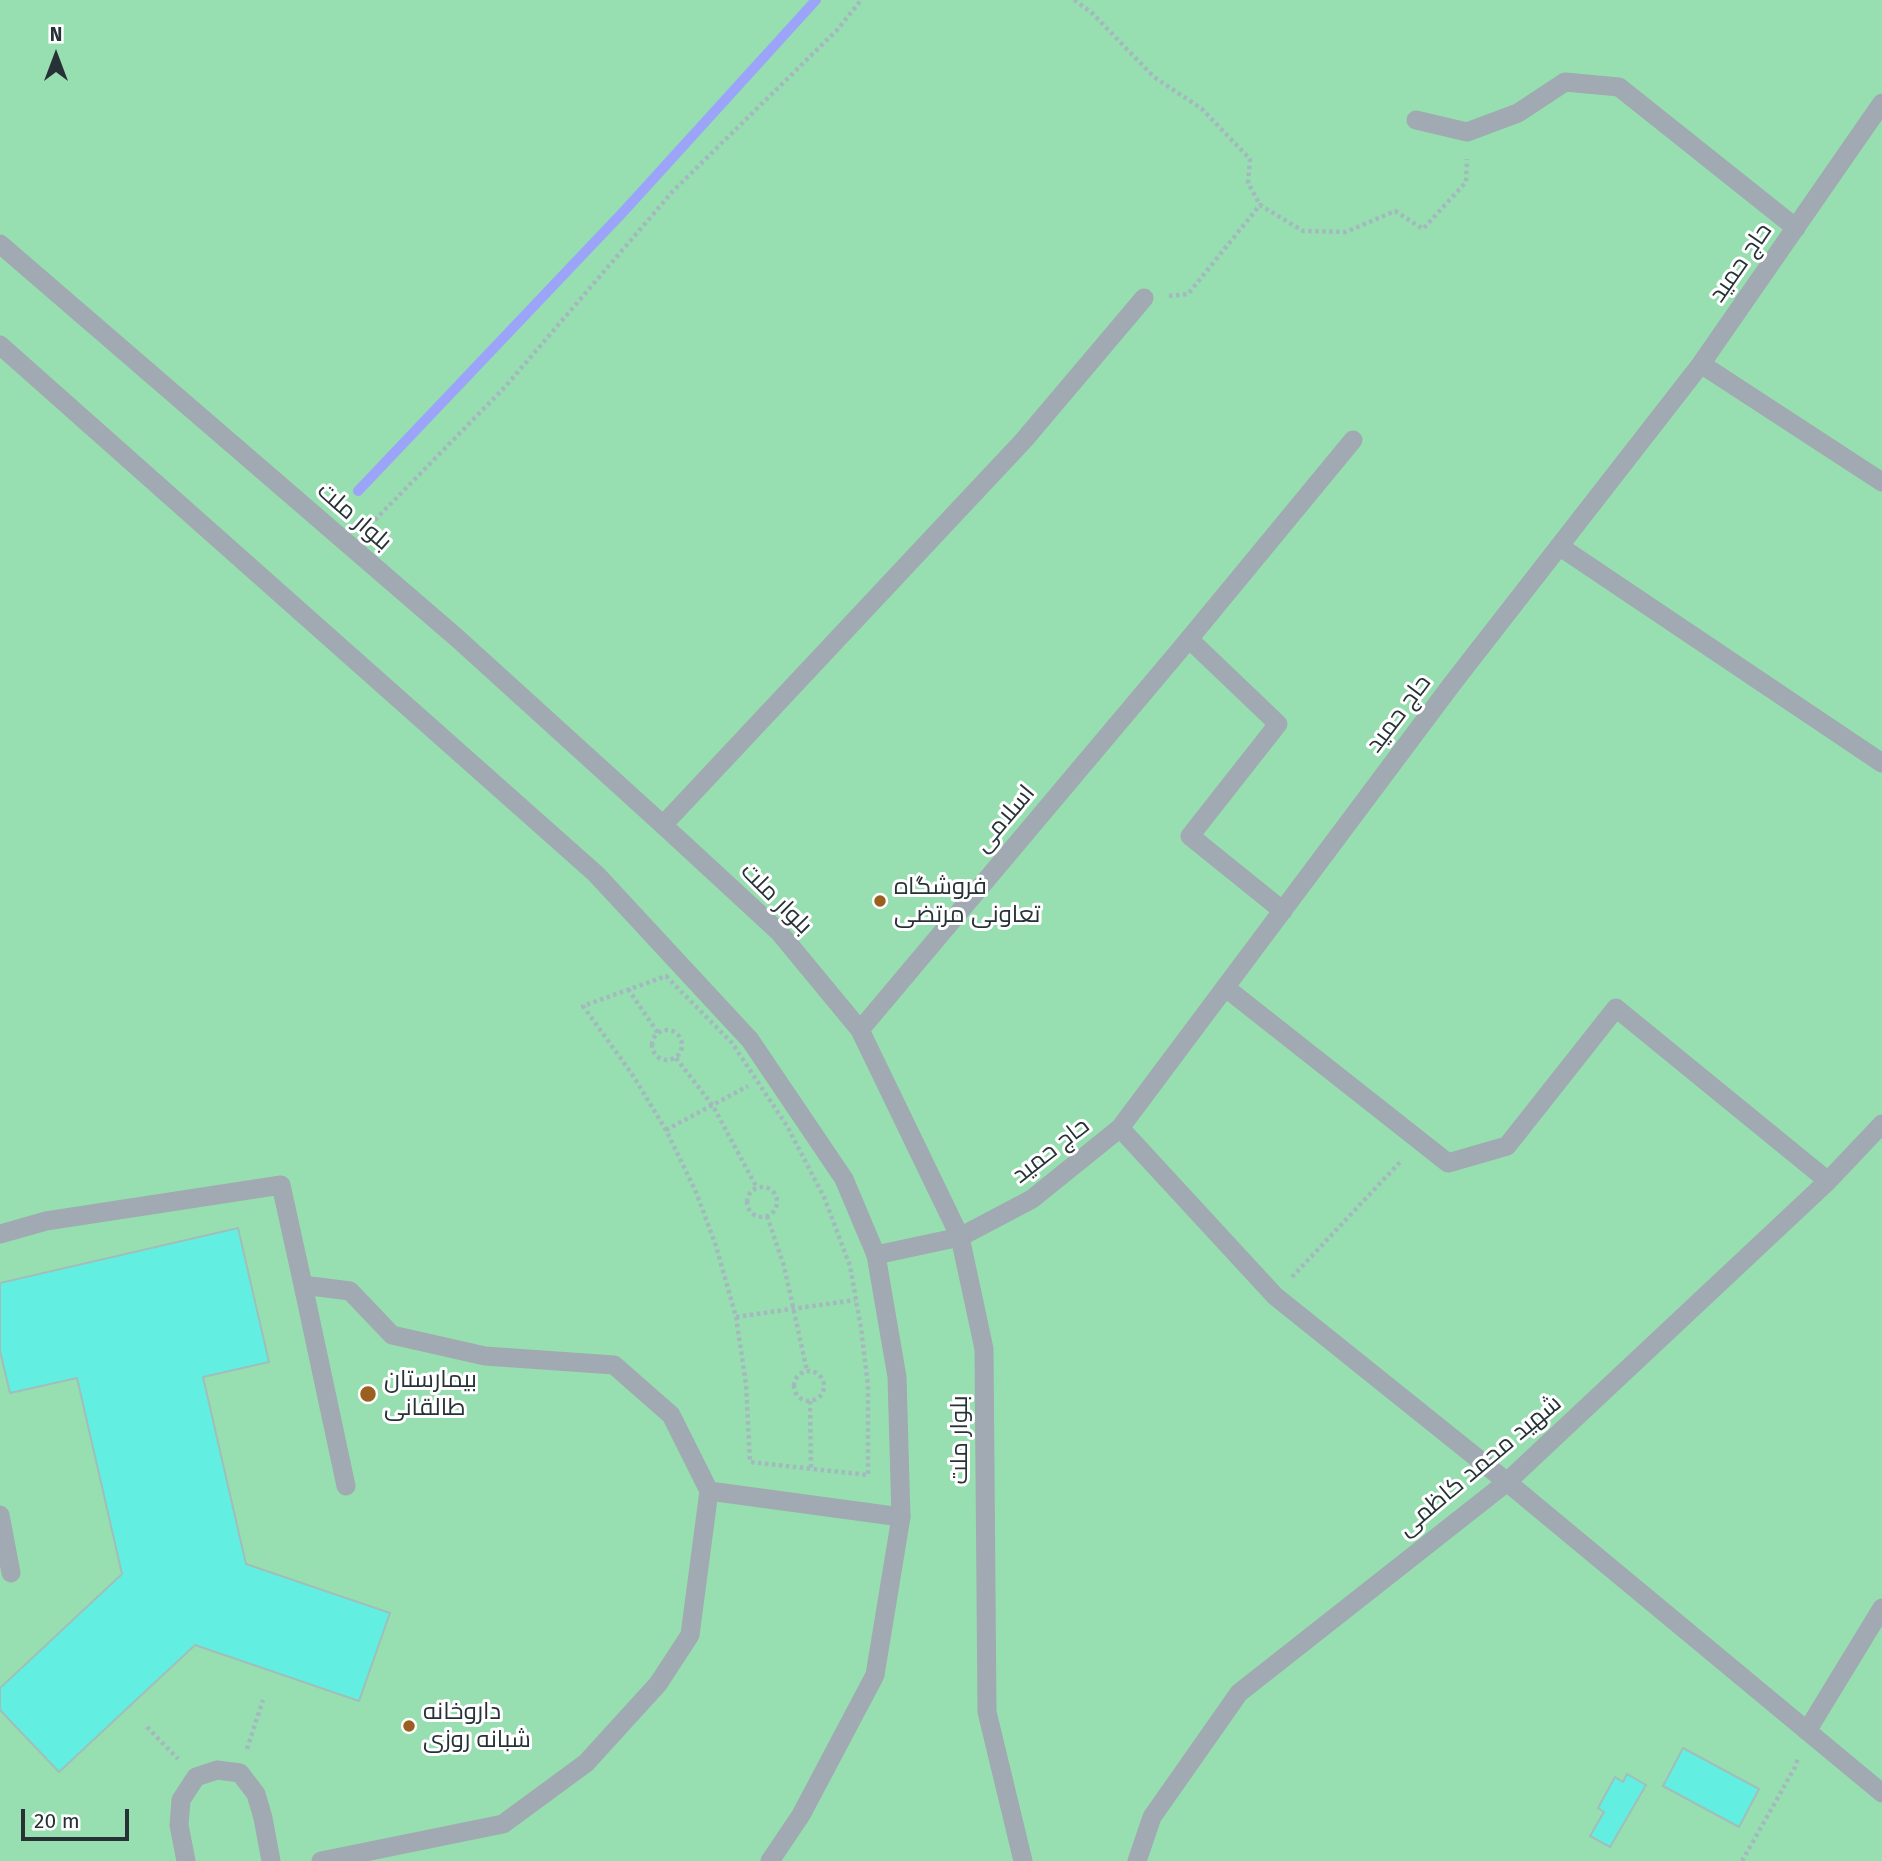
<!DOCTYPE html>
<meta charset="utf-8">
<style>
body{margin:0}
#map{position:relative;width:1882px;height:1861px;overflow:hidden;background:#def7fe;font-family:"Fira Sans",sans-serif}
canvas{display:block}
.north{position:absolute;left:21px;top:21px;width:70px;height:70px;-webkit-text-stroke:5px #fff;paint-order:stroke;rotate:0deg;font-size:19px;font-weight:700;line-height:28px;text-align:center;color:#263235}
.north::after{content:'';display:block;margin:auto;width:24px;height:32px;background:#263235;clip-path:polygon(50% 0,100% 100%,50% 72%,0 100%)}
.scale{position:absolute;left:21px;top:1809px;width:108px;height:32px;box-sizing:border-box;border:4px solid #263235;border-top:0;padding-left:9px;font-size:21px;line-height:24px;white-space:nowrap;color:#263235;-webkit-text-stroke:5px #fff;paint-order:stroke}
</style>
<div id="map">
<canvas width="1882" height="1861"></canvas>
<div class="north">N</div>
<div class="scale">20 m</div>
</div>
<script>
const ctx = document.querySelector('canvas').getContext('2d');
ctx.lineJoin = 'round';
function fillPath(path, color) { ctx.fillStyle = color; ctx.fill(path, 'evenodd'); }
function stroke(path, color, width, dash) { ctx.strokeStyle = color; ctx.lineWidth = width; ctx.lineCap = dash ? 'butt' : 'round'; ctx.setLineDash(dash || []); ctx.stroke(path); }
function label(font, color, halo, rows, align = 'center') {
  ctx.font = font + ' "Fira Sans",Cairo,sans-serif'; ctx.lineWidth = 6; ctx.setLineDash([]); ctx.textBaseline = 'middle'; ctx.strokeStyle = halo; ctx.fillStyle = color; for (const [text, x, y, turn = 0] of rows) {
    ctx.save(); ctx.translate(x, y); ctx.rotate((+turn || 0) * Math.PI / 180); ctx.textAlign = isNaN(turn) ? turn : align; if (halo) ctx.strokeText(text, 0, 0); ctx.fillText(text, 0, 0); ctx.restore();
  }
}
const green = new Path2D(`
 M0 0H1882V1861H0Z`);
const stream = new Path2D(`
 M358 491 625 210 816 0`);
const building = new Path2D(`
 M238 1228 269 1362 203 1377 246 1564 390 1613 359 1701 195 1645 59 1772 0 1710V1688L122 1574 77 1378 10 1393 0 1351V1283Z
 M1683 1748 1759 1789 1739 1827 1663 1786Z
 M1627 1774 1646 1785 1610 1847 1590 1836 1604 1812 1598 1808 1615 1777 1623 1782Z`);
const path = new Path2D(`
 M1074 0 1091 12 1154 77 1202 109 1250 159 1248 183 1260 205
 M1169 296 1188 294 1260 205 1303 231 1346 232 1395 211 1423 229 1466 182 1467 159
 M370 525 505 387 673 191 838 29 861 0
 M666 976 732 1043 787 1126 824 1197 850 1266 861 1328 868 1386V1475L750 1462 746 1384 736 1317 716 1246 696 1192 666 1130 632 1074 583 1006Z
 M628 989 658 1033
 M652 1045a15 15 0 1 1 30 0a15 15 0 1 1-30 0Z
 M676 1058 713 1106 757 1188
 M666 1130 748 1086
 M747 1202a15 15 0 1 1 30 0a15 15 0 1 1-30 0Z
 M767 1216 784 1266 807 1371
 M1292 1277 1401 1161
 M736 1317 855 1300
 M794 1386a15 15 0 1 1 30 0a15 15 0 1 1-30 0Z
 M810 1401 811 1469
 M147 1727 178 1759
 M247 1749 263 1700
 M1742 1861 1795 1767 1798 1758`);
const service = new Path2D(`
 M1416 120 1467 132 1518 113 1565 82 1619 87 1796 228
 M1189 639 1353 440
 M0 1234 46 1221 281 1185 303 1285 350 1291 392 1335 485 1356 614 1365 671 1415 709 1491
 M303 1285 346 1486
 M0 1515 11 1573
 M1807 1731 1882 1608
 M186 1861 179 1825 181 1800 196 1777 217 1770 240 1773 256 1794 263 1818 271 1861
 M321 1861 503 1824 586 1763 658 1684 690 1635 709 1491 901 1517`);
const minor = new Path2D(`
 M1701 364 1882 482
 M1559 546 1882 763
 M663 825 1024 440 1144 298
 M1226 988 1448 1163 1507 1146 1616 1008 1828 1181
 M860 1030 1189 639 1278 724 1190 836 1283 911
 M1120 1128 1275 1296 1507 1482 1882 1793
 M876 1255 960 1237 1032 1199 1120 1128 1452 684 1701 364 1882 103
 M1137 1861 1152 1817 1239 1693 1507 1482 1828 1181 1882 1124`);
const tertiary = new Path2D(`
 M0 244 457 638 663 825 779 932 860 1030 960 1237 984 1349 987 1712 1023 1861
 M0 345 596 874 750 1040 844 1179 876 1255 897 1377 901 1517 875 1675 801 1815 770 1861`);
const markers = [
 [880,901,7,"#9b5f21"],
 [368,1394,9,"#9b5f21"],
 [409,1726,7,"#9b5f21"]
];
const streetNames = [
 ["حاج حمید",1741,263,-55],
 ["بلوار ملت",354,517,41],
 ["حاج حمید",1399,714,-53],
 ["اسلامی",1005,819,-50],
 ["بلوار ملت",776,899,45],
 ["حاج حمید",1051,1151,-38],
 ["بلوار ملت",960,1440,-90],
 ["شهید محمد کاظمی",1480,1466,-40]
];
const poiNames = [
 ["فروشگاه",894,887],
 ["تعاونی مرتضی",894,915],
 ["بیمارستان",384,1380],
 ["طالقانی",384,1408],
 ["داروخانه",423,1712],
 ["شبانه روزی",423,1740]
];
fillPath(green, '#97dfb0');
stroke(stream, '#9ca4fa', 10);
fillPath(building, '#62efe1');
stroke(building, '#a0bfbb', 2);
stroke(path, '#a4b9bf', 4.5, [3.5, 3.5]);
stroke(service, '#a1a9b2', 19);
stroke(minor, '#a1a9b2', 19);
stroke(tertiary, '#a1a9b2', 19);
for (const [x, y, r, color] of markers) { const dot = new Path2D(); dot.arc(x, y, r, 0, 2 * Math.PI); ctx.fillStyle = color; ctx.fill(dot); stroke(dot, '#fff', 2.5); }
label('24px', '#263235', '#fff', streetNames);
label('24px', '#263235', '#fff', poiNames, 'left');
</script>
